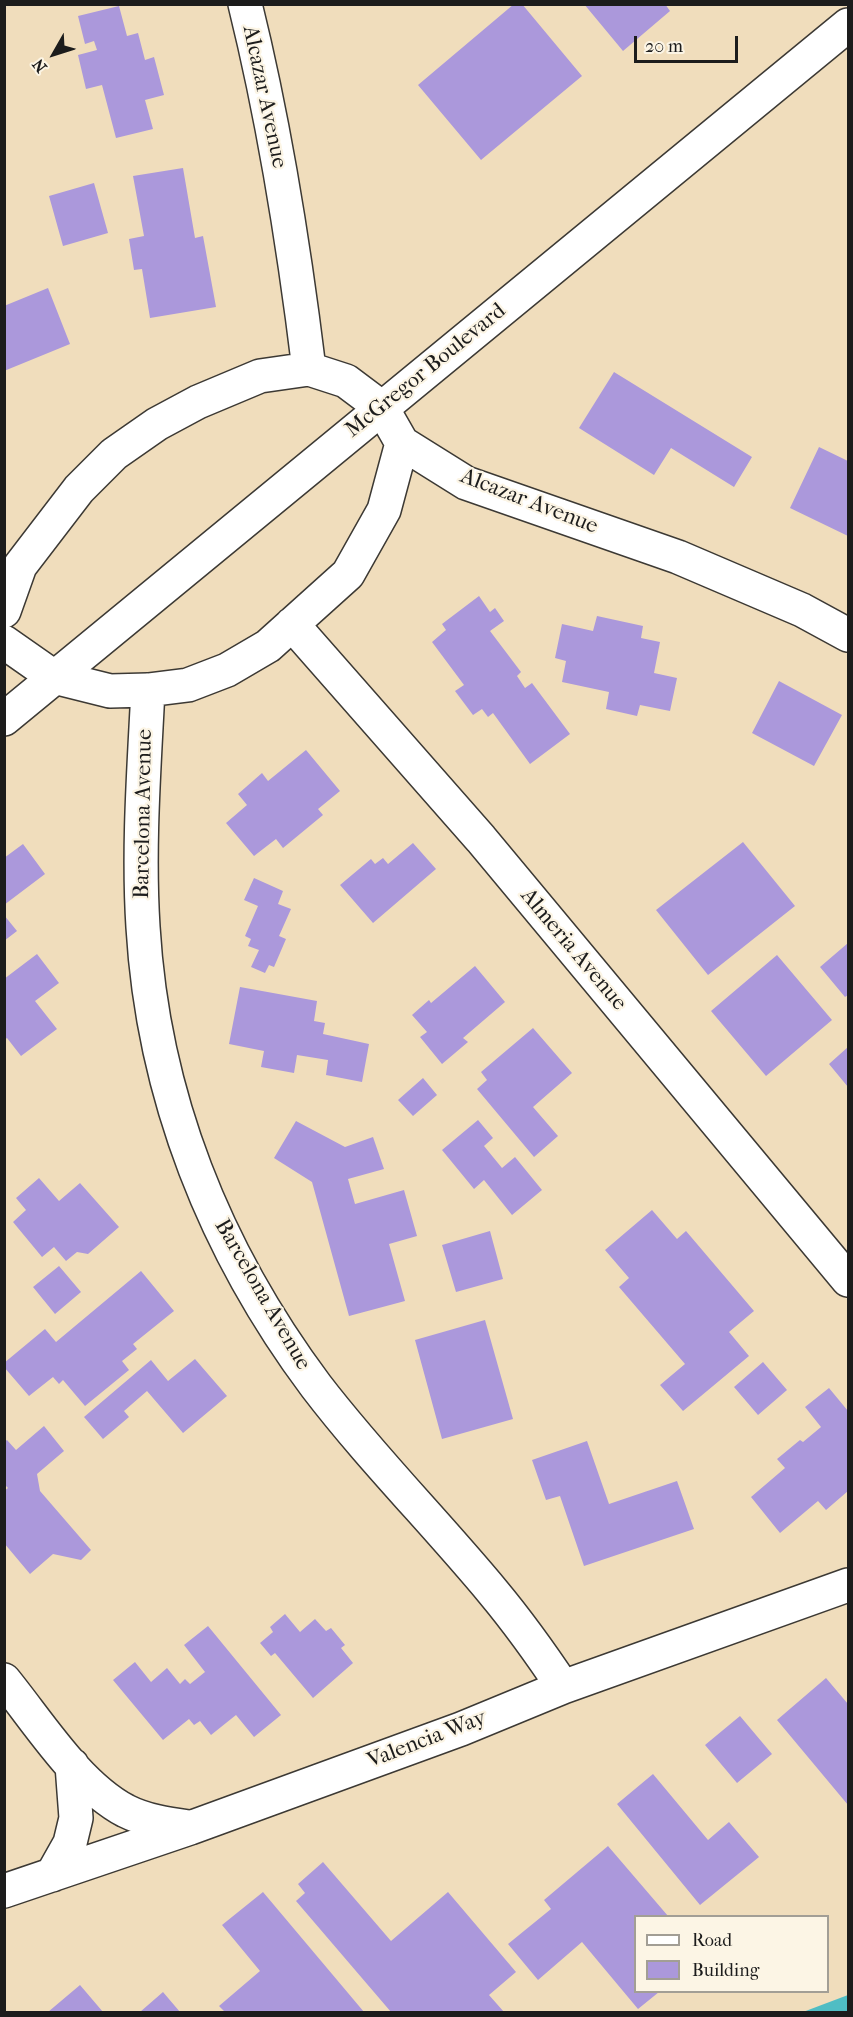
<!DOCTYPE html>
<style>
body{margin:0}
#map{position:relative;width:853px;height:2017px;overflow:hidden;background:#f0ddbc;font-family:"IM FELL French Canon",serif}
canvas{display:block}
.frame{position:absolute;inset:0;border:6px solid #1c1c1c;pointer-events:none}
.legend{position:absolute;left:634px;top:1915px;width:195px;height:78px;box-sizing:border-box;background:#fcf5e5;border:2px solid #a29e95;margin:0;padding:8px 10px;list-style:none;font-size:18px;color:#1c1c1c}
.legend li{display:flex;align-items:center;gap:12px;height:30px}
.legend b{width:30px;border:2px solid #a29e95}
.north{position:absolute;left:24px;top:24px;width:60px;height:60px;-webkit-text-stroke:4px #fcf5e5;paint-order:stroke;rotate:231deg;font-size:16px;font-weight:700;line-height:24px;text-align:center;color:#1c1c1c}
.north::after{content:'';display:block;margin:auto;width:21px;height:27px;background:#1c1c1c;clip-path:polygon(50% 0,100% 100%,50% 72%,0 100%)}
.scale{position:absolute;left:634px;top:36px;width:104px;height:27px;box-sizing:border-box;border:3px solid #1c1c1c;border-top:0;padding-left:8px;font-size:18px;line-height:21px;white-space:nowrap;color:#1c1c1c;-webkit-text-stroke:4px #fcf5e5;paint-order:stroke}
</style>
<div id="map">
<canvas width="853" height="2017"></canvas>
<div class="frame"></div>
<ul class="legend">
<li><b style="height:8px;background:#fff"></b>Road</li>
<li><b style="height:16px;background:#ab98db"></b>Building</li>
</ul>
<div class="north">N</div>
<div class="scale">20 m</div>
</div>
<script>
const ctx = document.querySelector('canvas').getContext('2d');
ctx.lineJoin = 'round';
function fillPath(path, color) { ctx.fillStyle = color; ctx.fill(path, 'evenodd'); }
function stroke(path, color, width, dash) { ctx.strokeStyle = color; ctx.lineWidth = width; ctx.lineCap = dash ? 'butt' : 'round'; ctx.setLineDash(dash || []); ctx.stroke(path); }
function label(font, color, halo, rows, align = 'center') {
  ctx.font = font + ' "IM FELL French Canon",serif'; ctx.lineWidth = 4.5; ctx.setLineDash([]); ctx.textBaseline = 'middle'; ctx.strokeStyle = halo; ctx.fillStyle = color; for (const [text, x, y, turn = 0] of rows) {
    ctx.save(); ctx.translate(x, y); ctx.rotate((+turn || 0) * Math.PI / 180); ctx.textAlign = isNaN(turn) ? turn : align; if (halo) ctx.strokeText(text, 0, 0); ctx.fillText(text, 0, 0); ctx.restore();
  }
}
const water = new Path2D(`
 M848 1995V2012H803Z`);
const building = new Path2D(`
 M514 4H522L582 76 481 160 418 85Z
 M584 4H665L670 11 623 51Z
 M119 6 127 36 138 33 145 60 154 57 164 95 145 100 153 129 116 138 102 85 86 89 78 55 97 50 94 41 85 44 78 16Z
 M183 168 195 238 203 236 216 307 150 318 142 269 134 270 129 239 144 236 133 176Z
 M94 183 108 233 63 246 49 196Z
 M48 288 70 344 4 371V306Z
 M614 372 752 457 734 487 671 448 654 475 579 428Z
 M819 447 848 461V536L790 508Z
 M479 596 490 612 495 608 504 621 490 631 521 672 517 676 525 688 532 683 570 734 530 764 493 713 488 717 482 709 473 715 455 691 464 685 432 642 446 630 442 624Z
 M597 616 643 626 641 638 660 642 654 673 677 678 670 711 640 705 637 716 606 709 609 692 562 682 566 661 555 658 562 624 593 631Z
 M779 681 842 715 814 766 752 733Z
 M306 750 340 791 318 809 323 815 283 848 276 839 254 856 226 823 247 805 238 794 262 773 268 781Z
 M743 842 795 906 708 975 656 910Z
 M413 843 436 869 373 923 340 885 371 859 375 864 383 858 388 864Z
 M23 844 45 874 4 905V858Z
 M254 878 283 891 278 904 291 909 279 936 286 939 274 967 269 965 265 973 251 967 259 950 248 946 251 939 245 936 258 906 244 900Z
 M4 915 17 931 4 941Z
 M848 943V995L845 997 820 967Z
 M37 954 59 983 35 1001 57 1029 21 1056 7 1038 4 1040V979Z
 M777 955 832 1020 766 1076 711 1011Z
 M475 966 505 1002 463 1038 468 1042 442 1064 420 1037 427 1032 412 1015 429 1000 431 1003Z
 M240 987 317 1001 314 1021 325 1023 323 1034 369 1044 362 1082 326 1075 328 1060 297 1055 294 1073 261 1067 264 1051 229 1044Z
 M533 1028 572 1073 533 1107 558 1136 534 1157 477 1089 487 1080 481 1072Z
 M848 1047V1087L829 1064Z
 M423 1078 437 1095 413 1116 398 1100Z
 M478 1120 493 1138 484 1146 502 1168 515 1157 542 1190 512 1215 484 1180 474 1189 442 1150Z
 M296 1121 345 1147 373 1137 384 1169 348 1179 355 1204 404 1190 417 1236 389 1244 405 1301 349 1316 312 1182 274 1158Z
 M39 1178 59 1201 80 1183 119 1227 88 1254 77 1252 66 1261 54 1247 42 1257 13 1222 26 1210 16 1198Z
 M652 1210 677 1239 686 1231 754 1311 729 1332 749 1356 683 1411 660 1385 685 1364 619 1287 629 1278 605 1250Z
 M490 1231 503 1279 456 1292 442 1245Z
 M59 1266 81 1292 55 1314 33 1287Z
 M141 1271 174 1311 133 1344 137 1349 122 1361 129 1370 85 1406 63 1380 59 1384 53 1377 29 1396 4 1367V1363L45 1329 56 1342Z
 M485 1320 513 1419 442 1439 415 1340Z
 M195 1359 227 1396 183 1433 147 1391 124 1411 129 1417 103 1439 84 1417 151 1360 168 1381Z
 M763 1362 787 1390 758 1415 734 1387Z
 M829 1388 848 1411V1491L826 1510 818 1501 780 1533 751 1497 785 1468 777 1459 800 1440 803 1442 821 1427 805 1407Z
 M44 1426 64 1451 37 1474 40 1491 91 1550 81 1560 53 1554 30 1574 4 1543V1491L8 1488 4 1484V1442L7 1440 16 1450Z
 M587 1441 609 1504 677 1481 694 1529 584 1566 560 1496 546 1500 532 1460Z
 M285 1614 300 1632 315 1619 326 1631 331 1628 345 1645 341 1648 353 1663 313 1698 275 1653 271 1656 260 1643 273 1632 270 1627Z
 M208 1626 281 1715 254 1737 236 1715 211 1735 200 1721 194 1725 189 1719 163 1740 113 1680 135 1662 151 1682 167 1668 180 1684 185 1679 190 1684 205 1672 184 1645Z
 M826 1678 848 1704V1805L777 1720Z
 M740 1716 772 1754 737 1783 705 1745Z
 M653 1774 708 1840 729 1822 759 1857 700 1905 617 1804Z
 M608 1846 668 1916H636V1992H659L638 2009 582 1942 538 1980 508 1944 551 1909 544 1900Z
 M323 1862 391 1941 448 1892 516 1972 489 1995 504 2012H391L296 1901 305 1893 298 1884Z
 M263 1892 364 2012H225L219 2006 260 1971 222 1925Z
 M80 1985 103 2012H48Z
 M163 1992 180 2012H140Z`);
const minor = new Path2D(`
 M245 4C275 125 294 246 309 369L346 381 382 408 402 443 466 483 678 557 802 610 848 635
 M4 611 20 566 79 489 114 454 157 424 198 402 260 376 309 369
 M292 624 481 839 848 1280
 M4 642 54 677 110 691 148 690 188 685 227 670 268 646 348 574 384 510 402 443
 M148 690C144 769 138 848 143 927 153 1096 215 1251 316 1386 371 1458 435 1522 493 1592 518 1622 541 1654 563 1687
 M4 1680C39 1723 77 1785 126 1811 146 1821 167 1824 189 1827
 M52 1875 70 1843 76 1818 72 1765
 M4 1891 190 1828 461 1729 563 1687 848 1585`);
const major = new Path2D(`
 M4 719 848 25`);
const streetNames = [
 ["Alcazar Avenue",264,97,78],
 ["McGregor Boulevard",426,371,-39],
 ["Alcazar Avenue",529,502,21],
 ["Barcelona Avenue",144,814,-89],
 ["Almeria Avenue",573,950,50],
 ["Barcelona Avenue",262,1295,60],
 ["Valencia Way",427,1740,-21]
];
fillPath(water, '#4fbdc4');
fillPath(building, '#ab98db');
stroke(minor, '#3c3934', 36);
stroke(major, '#3c3934', 36);
stroke(minor, '#fff', 33);
stroke(major, '#fff', 33);
label('22px', '#1c1c1c', '#fcf5e5', streetNames);
</script>
